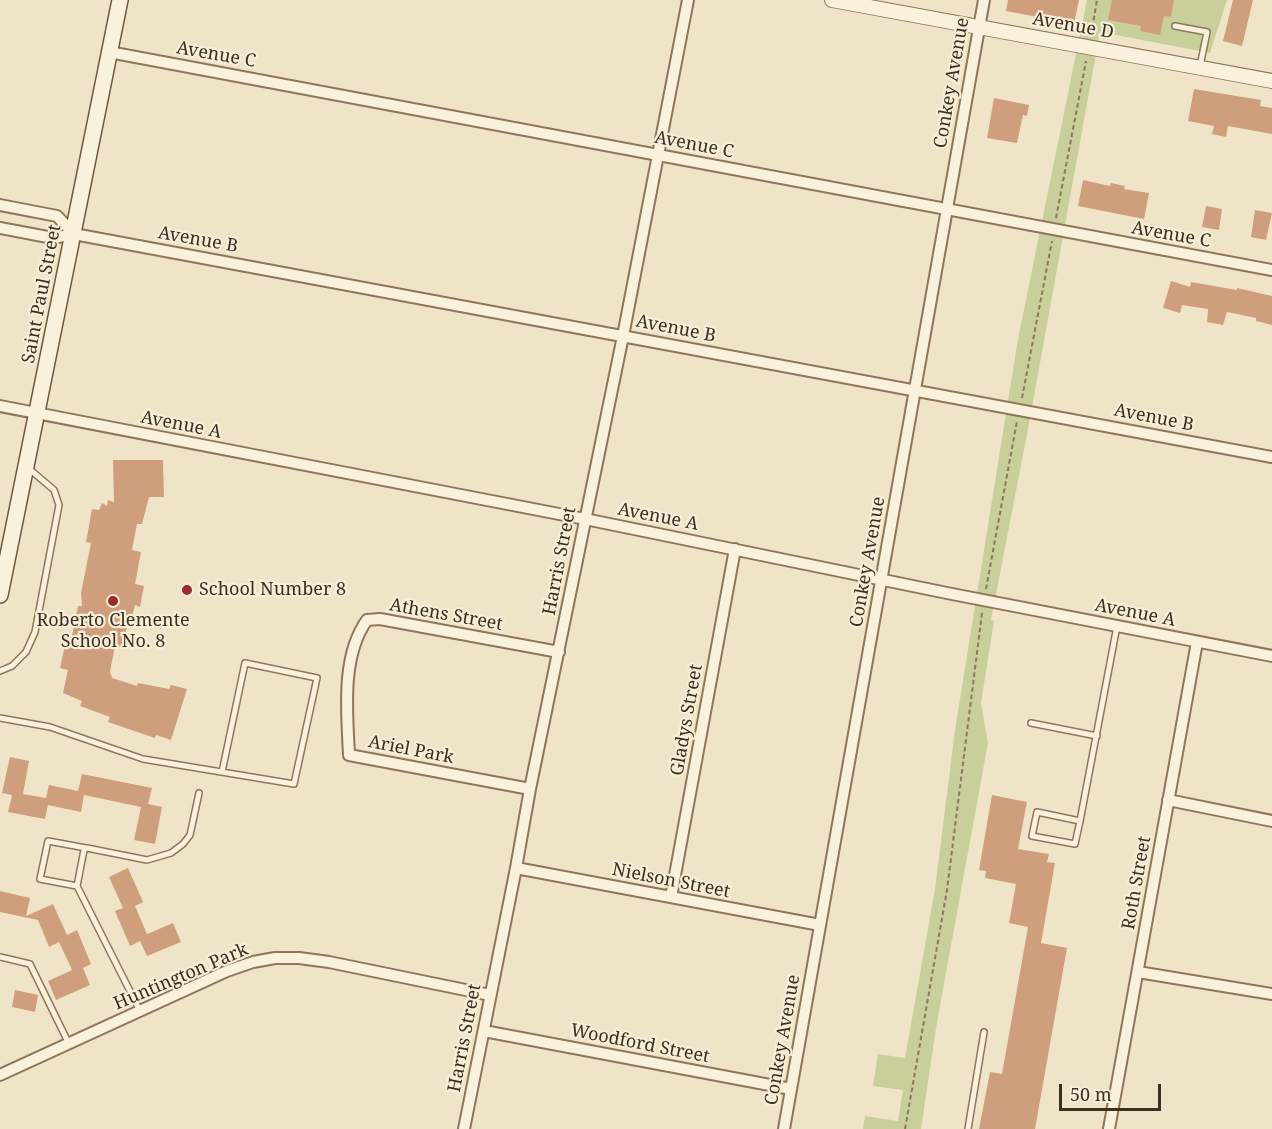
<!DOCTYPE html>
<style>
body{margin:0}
#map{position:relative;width:1272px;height:1129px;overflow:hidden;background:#f0e4c8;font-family:"Noto Serif",serif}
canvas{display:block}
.scale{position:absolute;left:1059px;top:1084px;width:102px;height:27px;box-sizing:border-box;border:3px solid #3d2e20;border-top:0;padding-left:8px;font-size:18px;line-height:21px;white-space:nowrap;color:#3d2e20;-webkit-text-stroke:4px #f7eed8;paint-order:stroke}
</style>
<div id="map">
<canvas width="1272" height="1129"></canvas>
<div class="scale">50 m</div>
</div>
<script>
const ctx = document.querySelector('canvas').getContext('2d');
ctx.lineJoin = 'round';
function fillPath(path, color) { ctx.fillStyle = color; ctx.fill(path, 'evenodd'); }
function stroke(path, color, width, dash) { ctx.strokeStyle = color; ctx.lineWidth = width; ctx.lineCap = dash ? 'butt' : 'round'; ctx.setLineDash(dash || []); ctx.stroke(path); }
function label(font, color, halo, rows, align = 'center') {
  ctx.font = font + ' "Noto Serif",serif'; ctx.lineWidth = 4.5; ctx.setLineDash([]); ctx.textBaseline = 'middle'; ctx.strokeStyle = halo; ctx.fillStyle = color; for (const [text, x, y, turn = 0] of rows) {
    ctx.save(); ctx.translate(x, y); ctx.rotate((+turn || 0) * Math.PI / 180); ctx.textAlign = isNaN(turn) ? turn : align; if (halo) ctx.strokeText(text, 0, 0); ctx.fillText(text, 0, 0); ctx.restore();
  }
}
const green = new Path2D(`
 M1087 0H1227L1210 53 1100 32 1028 429 991 620 994 621 981 703 988 743 937 1022 921 1129H863L865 1116 898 1121 903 1090 873 1086 878 1054 905 1058 935 889 955 730 1018 339Z`);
const building = new Path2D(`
 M1008 0H1079L1074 24 1006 11Z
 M1112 0H1174L1171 17 1164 16 1160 35 1140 31 1141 26 1108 20Z
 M1233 0H1253L1242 46 1223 41Z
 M1194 89 1261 100 1260 106 1272 108V134L1228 126 1226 137 1212 134 1214 126 1188 121Z
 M994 98 1029 105 1027 116 1023 115 1017 143 987 138Z
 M1083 180 1110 186 1111 183 1125 186 1124 189 1149 193 1144 219 1078 206Z
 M1206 206 1222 209 1219 230 1202 227Z
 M1255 210 1272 213 1266 240 1251 237Z
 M1171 281 1190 287 1191 282 1237 290V288L1272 296V325L1256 321V318L1227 312 1223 325 1207 322 1208 309 1182 305 1180 313 1163 308Z
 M113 460H163L164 497H149L142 524H137L132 550 141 552 135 584 144 586 140 607 135 605 132 616H129L123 647 115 646 110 672 112 678 137 686 138 683 169 689 171 685 187 689 171 740 156 735 155 738 108 722 110 717 80 706 82 701 63 693 68 670 60 668 67 636H72L78 606H82L81 593 91 543 86 542 92 509 99 510 102 503 107 506 108 500 114 502Z
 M10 757 29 761 23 794 46 798 49 785 78 791 82 774 152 788 148 804 162 807 155 844 134 840 141 807 84 795 81 812 48 805 45 819 8 812 12 795 2 793Z
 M992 795 1027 802 1018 849 1049 854 1047 862 1055 863 1041 943 1067 948 1035 1129H979L990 1072 1002 1074 1028 927 1009 923 1016 884 985 878 986 871 979 870Z
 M128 868 143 902 135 906 147 934 173 923 181 942 147 956 140 941 130 946 115 911 123 908 109 877Z
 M0 891 30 898 26 916 53 904 67 935 77 930 91 964 83 968 90 985 56 1000 48 981 72 970 59 942 49 947 38 920 0 912Z
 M15 990 38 995 35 1012 12 1007Z`);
const path = new Path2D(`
 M1091 35 1097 0
 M1056 218 1086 61
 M1022 398 1052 241
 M986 589 1017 421
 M905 1129 947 890 982 613`);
const service = new Path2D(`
 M1175 26 1207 32 1200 66
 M0 671 12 666 26 652 35 632 59 505 54 490 27 467
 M0 718 50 727 143 759 294 784 317 678 245 663 222 772
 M1031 723 1097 736
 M1080 821 1075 844 1032 836 1037 812 1080 821 1117 626
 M77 886 40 879 48 841 86 848
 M0 957 30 964 69 1044
 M140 1011 77 886 84 850 87 848 147 860 171 853 183 844 190 835 199 793
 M968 1129 984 1032`);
const minor = new Path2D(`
 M109 52 1272 270
 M0 205 57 216 74 234
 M0 228 53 238 74 234 1272 457
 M0 406 585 519 952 594 1272 656
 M530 789 349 755C347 712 341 656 367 620L380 619 559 652
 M1168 800 1272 821
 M516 868 820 925
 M671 897 735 549
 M1138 972 1272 994
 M484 1031 791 1089
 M0 1075 227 971 253 962 275 958H299L329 962 490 995
 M464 1129 516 868 530 789 623 336 688 0
 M784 1129 984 0
 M1109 1129 1197 642`);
const tertiary = new Path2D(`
 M832 0 1272 81`);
const secondary = new Path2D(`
 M0 595 120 0`);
const markers = [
 [187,590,6,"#9e2a2b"],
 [113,601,6,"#9e2a2b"]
];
const streetNames = [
 ["Avenue D",1073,26,10],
 ["Avenue C",216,55,10],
 ["Conkey Avenue",952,83,-80],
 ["Avenue C",694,145,11],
 ["Avenue C",1171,235,10],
 ["Avenue B",198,240,10],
 ["Saint Paul Street",42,294,-79],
 ["Avenue B",676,329,11],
 ["Avenue B",1154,418,11],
 ["Avenue A",181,425,11],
 ["Avenue A",658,517,11],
 ["Harris Street",560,561,-79],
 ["Conkey Avenue",868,562,-80],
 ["Avenue A",1135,613,11],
 ["Athens Street",446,615,10],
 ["Gladys Street",687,720,-80],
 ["Ariel Park",411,750,11],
 ["Nielson Street",671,881,11],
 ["Roth Street",1137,883,-80],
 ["Huntington Park",181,977,-23],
 ["Harris Street",465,1038,-79],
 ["Conkey Avenue",783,1040,-80],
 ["Woodford Street",640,1044,11]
];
const poiNames = [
 ["School Number 8",199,590],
 ["Roberto Clemente",113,621,"center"],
 ["School No. 8",113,642,"center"]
];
fillPath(green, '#c9cf9b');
fillPath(building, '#cf9f7d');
stroke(service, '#8d765c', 8);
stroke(minor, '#8d765c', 14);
stroke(tertiary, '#8d765c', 16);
stroke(secondary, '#6f573f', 18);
stroke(path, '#8d765c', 2, [4.5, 3]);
stroke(service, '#faf1dc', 5);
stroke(minor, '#faf1dc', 10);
stroke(tertiary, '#faf1dc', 14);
stroke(secondary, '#faf1dc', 15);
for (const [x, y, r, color] of markers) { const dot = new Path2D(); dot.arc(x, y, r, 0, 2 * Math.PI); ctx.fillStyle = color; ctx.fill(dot); stroke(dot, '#f7eed8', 2); }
label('18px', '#3d2e20', '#f7eed8', streetNames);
label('18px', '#3d2e20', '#f7eed8', poiNames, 'left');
</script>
